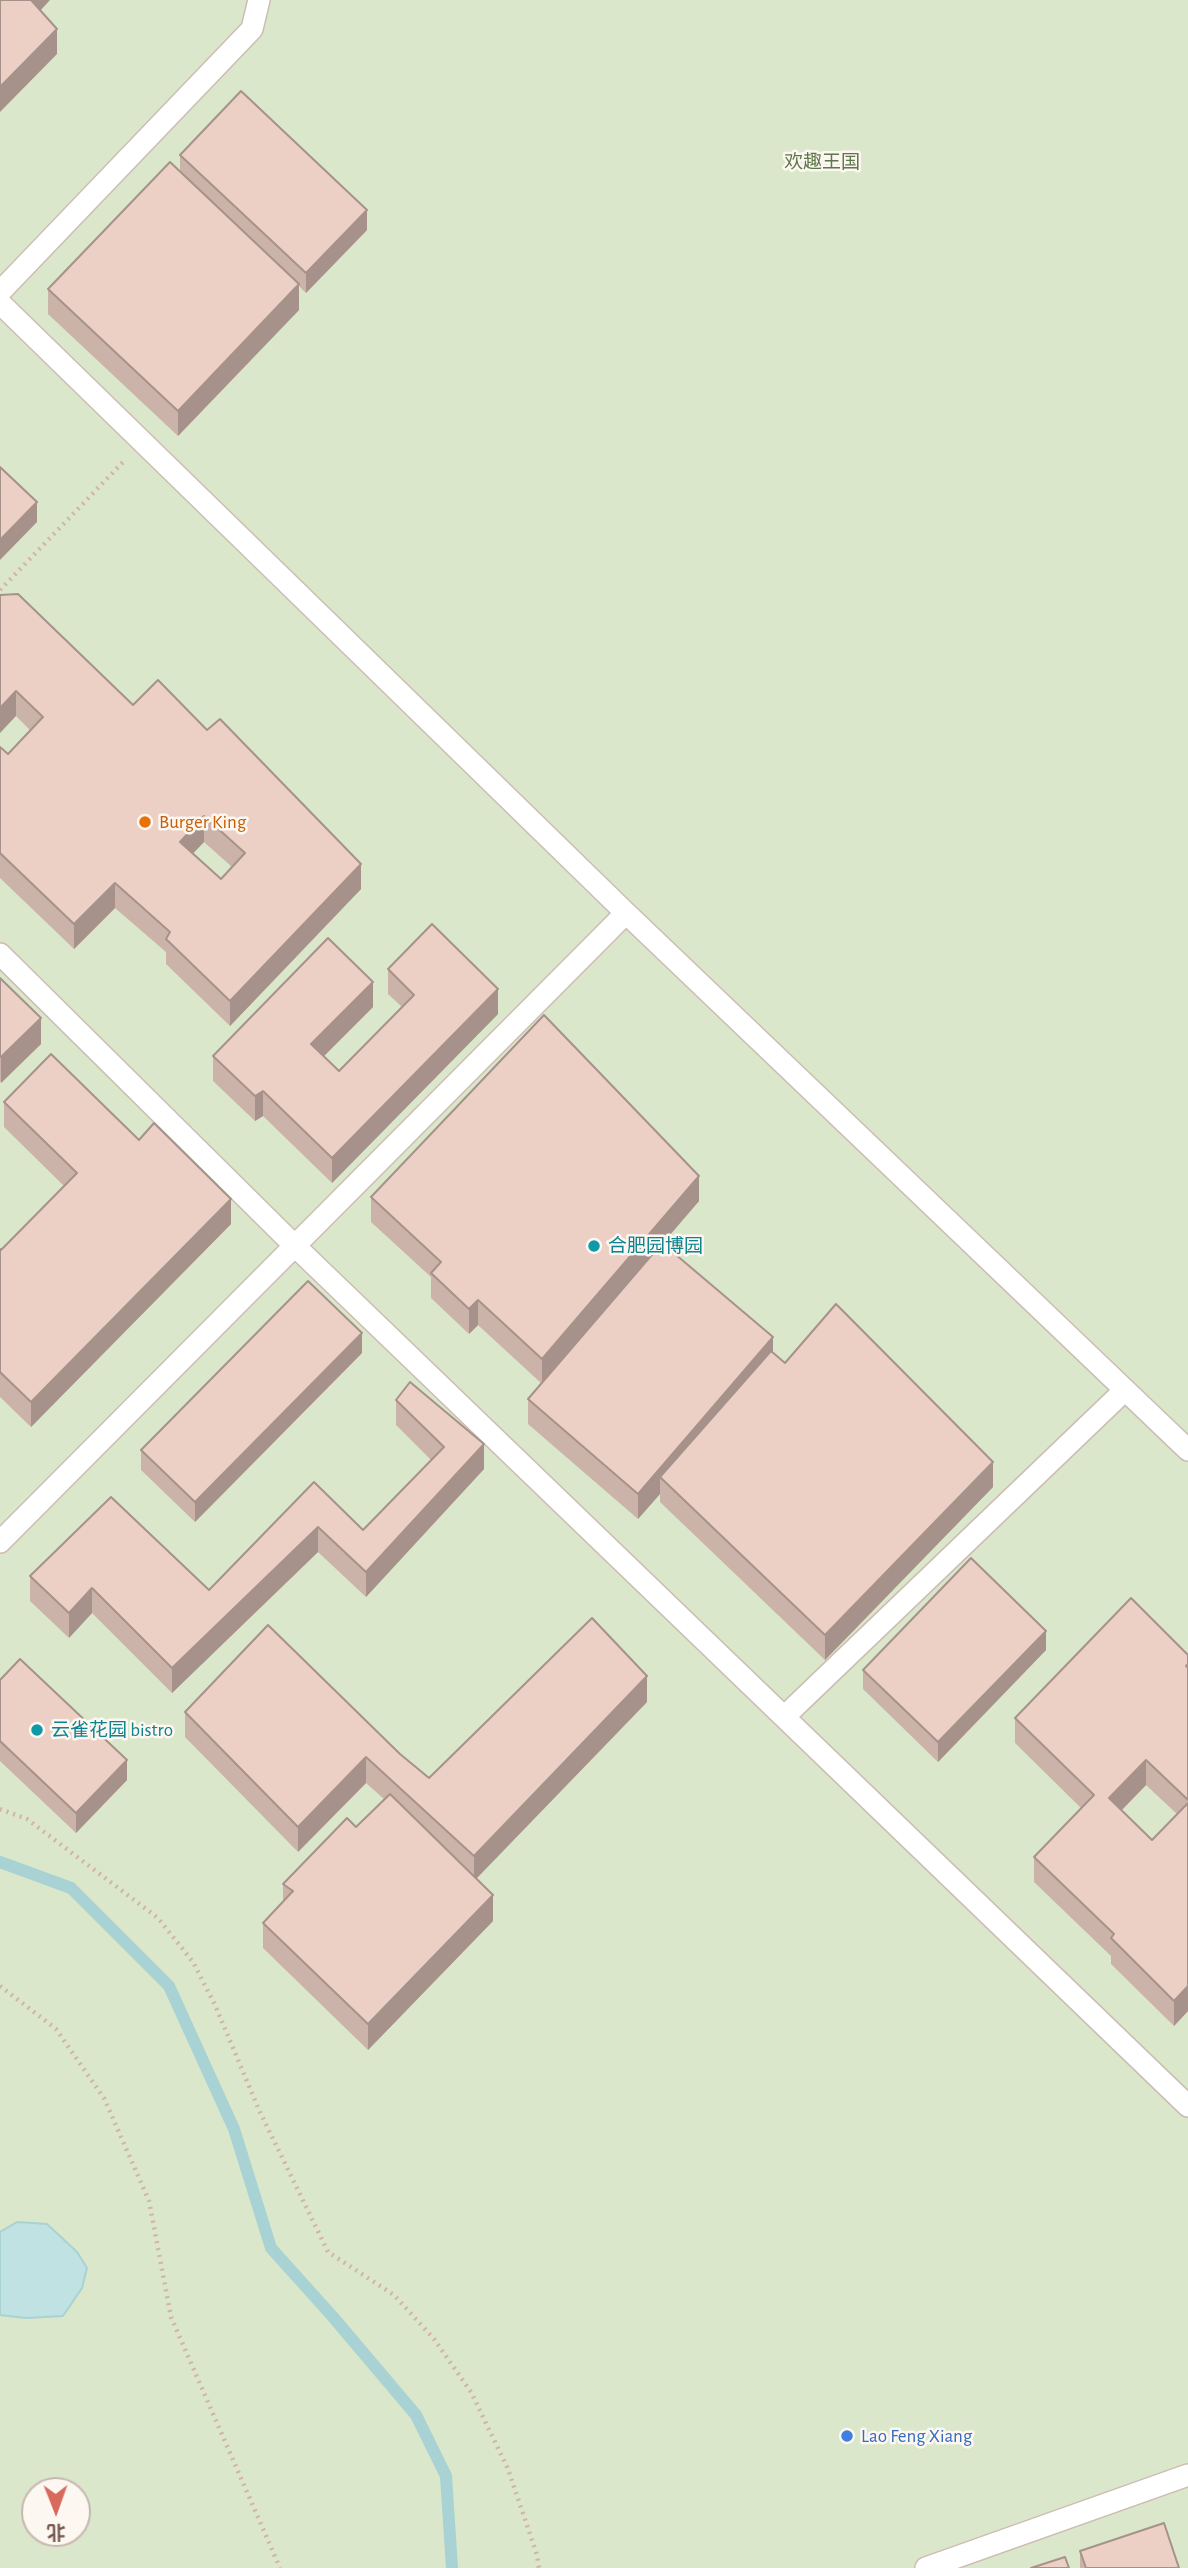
<!DOCTYPE html>
<meta charset="utf-8">
<style>
body{margin:0}
#map{position:relative;width:1188px;height:2568px;overflow:hidden;background:#fbf3eb;font-family:"Alegreya Sans","Noto Sans SC",sans-serif}
canvas{display:block}
.north{position:absolute;left:21px;top:2477px;width:70px;height:70px;box-sizing:border-box;background:#fdf7f1;border:2px solid #c6b7b1;border-radius:50%;rotate:179deg;font-size:19px;font-weight:700;line-height:28px;text-align:center;color:#735850}
.north::after{content:'';display:block;margin:auto;width:24px;height:32px;background:#d7695d;clip-path:polygon(50% 0,100% 100%,50% 72%,0 100%)}
</style>
<div id="map">
<canvas width="1188" height="2568"></canvas>
<div class="north">北</div>
</div>
<script>
const ctx = document.querySelector('canvas').getContext('2d');
ctx.lineJoin = 'round';
function fillPath(path, color) { ctx.fillStyle = color; ctx.fill(path, 'evenodd'); }
function stroke(path, color, width, dash) { ctx.strokeStyle = color; ctx.lineWidth = width; ctx.lineCap = dash ? 'butt' : 'round'; ctx.setLineDash(dash || []); ctx.stroke(path); }
function label(font, color, halo, rows, align = 'center') {
  ctx.font = font + ' "Alegreya Sans","Noto Sans SC",sans-serif'; ctx.lineWidth = 5; ctx.setLineDash([]); ctx.textBaseline = 'middle'; ctx.strokeStyle = halo; ctx.fillStyle = color; for (const [text, x, y, turn = 0] of rows) {
    ctx.save(); ctx.translate(x, y); ctx.rotate((+turn || 0) * Math.PI / 180); ctx.textAlign = isNaN(turn) ? turn : align; if (halo) ctx.strokeText(text, 0, 0); ctx.fillText(text, 0, 0); ctx.restore();
  }
}
const green = new Path2D(`
 M0 0H1188V2568H0ZM35 2491H77V2533H35Z`);
const water = new Path2D(`
 M17 2222 47 2224 77 2252 87 2268 82 2288 63 2316 26 2318 0 2315V2232Z`);
const stream = new Path2D(`
 M0 1862 71 1888 169 1986 234 2129 271 2248 333 2317 416 2415 446 2476 452 2568`);
const path = new Path2D(`
 M0 590 123 462
 M0 1809 27 1819 158 1918 193 1962 215 2005 259 2110 328 2252 394 2295 434 2339 471 2392 508 2469 537 2555 539 2568
 M0 1986 56 2029 104 2098 149 2201 171 2317 280 2568`);
const service = new Path2D(`
 M0 292 252 29 259 0
 M0 303 626 913 1188 1450
 M0 954 295 1246 1188 2106
 M0 1542 626 913
 M784 1717 1125 1390
 M926 2568 1188 2475`);
const wall = new Path2D(`
 M180 155 367 230 306 293 299 286V310L178 436 48 314V289L180 172Z
 M0 595 133 705 361 889 230 1026 166 964V952L115 908 74 949 0 878V747L8 754 30 730 16 716ZM204 842 232 867 221 879 193 853Z
 M388 969 498 1014 332 1183 263 1116 255 1121 213 1081V1056L373 1007 324 1056 339 1071 402 1007 388 994Z
 M0 978 41 1044 1 1083 0 1081Z
 M4 1102 139 1140 231 1224 31 1427 0 1397V1249L1 1250 64 1186 4 1127Z
 M371 1197 699 1201 663 1243 773 1353 785 1363 993 1487 825 1660 660 1502V1494L638 1519 528 1424V1399L541 1383 478 1325 469 1334 431 1298V1277L371 1222Z
 M362 1353 195 1522 141 1470V1450Z
 M396 1400 484 1469 366 1597 318 1552 172 1693 92 1613 69 1638 30 1601V1576L209 1590 314 1482 363 1530 431 1460 396 1425Z
 M1046 1650 938 1762 863 1689V1670Z
 M1188 1655V2011L1174 2026 1111 1964V1956L1034 1882V1857L1081 1808 1015 1743V1718ZM1146 1785 1177 1814 1152 1840 1122 1810Z
 M0 1680 127 1780 76 1833 0 1761Z
 M647 1702 476 1879 493 1921 368 2050 263 1948V1923L283 1902V1884L356 1827 384 1799 366 1783 298 1852 185 1737V1712L400 1754 429 1778Z
 M1080 2551 1179 2568H1080Z`);
const shadedWall = new Path2D(`
 M29 0H50L29 23Z
 M57 29V54L0 112V87Z
 M367 210V230L306 293V273Z
 M299 284V310L178 436V411Z
 M37 502V522L0 560V540Z
 M16 691V716L0 733V708Z
 M204 816V842L180 867V842Z
 M361 864V889L230 1026V1001Z
 M115 883V908L74 949V924Z
 M373 982V1007L311 1069V1044Z
 M498 989V1014L332 1183V1158Z
 M41 1018V1044L1 1083V1057Z
 M263 1091V1116L255 1121V1096Z
 M699 1176V1201L542 1384V1359Z
 M231 1199V1224L31 1427V1402Z
 M478 1300V1325L469 1334V1309Z
 M362 1333V1353L195 1522V1502Z
 M773 1337V1362L660 1477V1494L638 1519V1494Z
 M484 1444V1469L366 1597V1572Z
 M993 1462V1487L825 1660V1635Z
 M318 1527V1552L172 1693V1668Z
 M92 1588V1613L69 1638V1613Z
 M1046 1631V1650L938 1762V1742Z
 M647 1676V1702L474 1881V1856Z
 M366 1757V1783L298 1852V1827Z
 M127 1760V1780L76 1833V1813Z
 M1146 1760V1785L1109 1823V1798Z
 M493 1895V1921L368 2050V2024Z
 M1188 1986V2011L1174 2026V2001Z`);
const building = new Path2D(`
 M0 0H31L57 29 0 87Z
 M241 91 367 210 306 273 180 155Z
 M170 162 299 284 178 411 48 289Z
 M0 467 37 502 0 540Z
 M18 594 133 705 158 680 207 730 220 719 361 864 230 1001 166 939 170 932 115 883 74 924 0 853V747L8 754 43 717 16 691 0 708V595ZM204 816 245 853 221 879 180 842Z
 M432 924 498 989 332 1158 263 1091 255 1096 213 1056 328 938 373 982 311 1044 339 1071 414 995 388 969Z
 M0 978 41 1018 1 1057 0 1056Z
 M544 1015 699 1176 542 1359 478 1300 469 1309 431 1273 441 1262 371 1197Z
 M51 1054 139 1140 154 1123 231 1199 31 1402 0 1372V1249L1 1250 77 1173 4 1102Z
 M662 1243 773 1337 638 1494 528 1399Z
 M308 1281 362 1333 195 1502 141 1450Z
 M836 1304 993 1462 825 1635 660 1477 771 1351 785 1363Z
 M410 1382 484 1444 366 1572 318 1527 172 1668 92 1588 69 1613 30 1576 111 1497 209 1590 314 1482 363 1530 444 1447 396 1400Z
 M971 1558 1046 1631 938 1742 863 1670Z
 M1131 1598 1188 1655V1664L1186 1666 1188 1668V1800L1146 1760 1109 1798 1152 1840 1188 1803V1986L1174 2001 1111 1938 1114 1934 1034 1857 1094 1795 1015 1718Z
 M592 1618 647 1676 474 1856 366 1757 298 1827 185 1712 268 1625 400 1754 429 1778Z
 M20 1659 127 1760 76 1813 0 1741V1680Z
 M390 1794 493 1895 368 2024 263 1923 293 1891 283 1884 347 1818 356 1827Z
 M1164 2523 1179 2568H1086L1080 2551Z
 M1065 2557 1069 2568H1031Z`);
const markers = [
 [145,822,7,"#e8710a"],
 [594,1246,7,"#0f9aa8"],
 [37,1730,7,"#0f9aa8"],
 [847,2436,7,"#3f7fe0"]
];
const parkNames = [
 ["欢趣王国",822,162]
];
const foodNames = [
 ["Burger King",159,822]
];
const cultureNames = [
 ["合肥园博园",608,1246],
 ["云雀花园 bistro",51,1730]
];
const shopNames = [
 ["Lao Feng Xiang",861,2436]
];
fillPath(green, '#dae7ca');
fillPath(water, '#c1e2e3');
stroke(water, '#a8d2d3', 2);
stroke(stream, '#a8d2d3', 12);
stroke(service, '#cebcb4', 24);
stroke(path, '#d3b3a8', 4.5, [2, 5]);
stroke(service, '#fff', 21);
fillPath(wall, '#ccb3a9');
fillPath(shadedWall, '#a6928a');
fillPath(building, '#edd0c5');
stroke(building, '#a6928a', 2);
for (const [x, y, r, color] of markers) { const dot = new Path2D(); dot.arc(x, y, r, 0, 2 * Math.PI); ctx.fillStyle = color; ctx.fill(dot); stroke(dot, '#fdf7f1', 2.5); }
label('19px', '#5d7849', '#fdf7f1', parkNames);
label('19px', '#c56008', '#fdf7f1', foodNames, 'left');
label('19px', '#0d838f', '#fdf7f1', cultureNames, 'left');
label('19px', '#366cbe', '#fdf7f1', shopNames, 'left');
</script>
